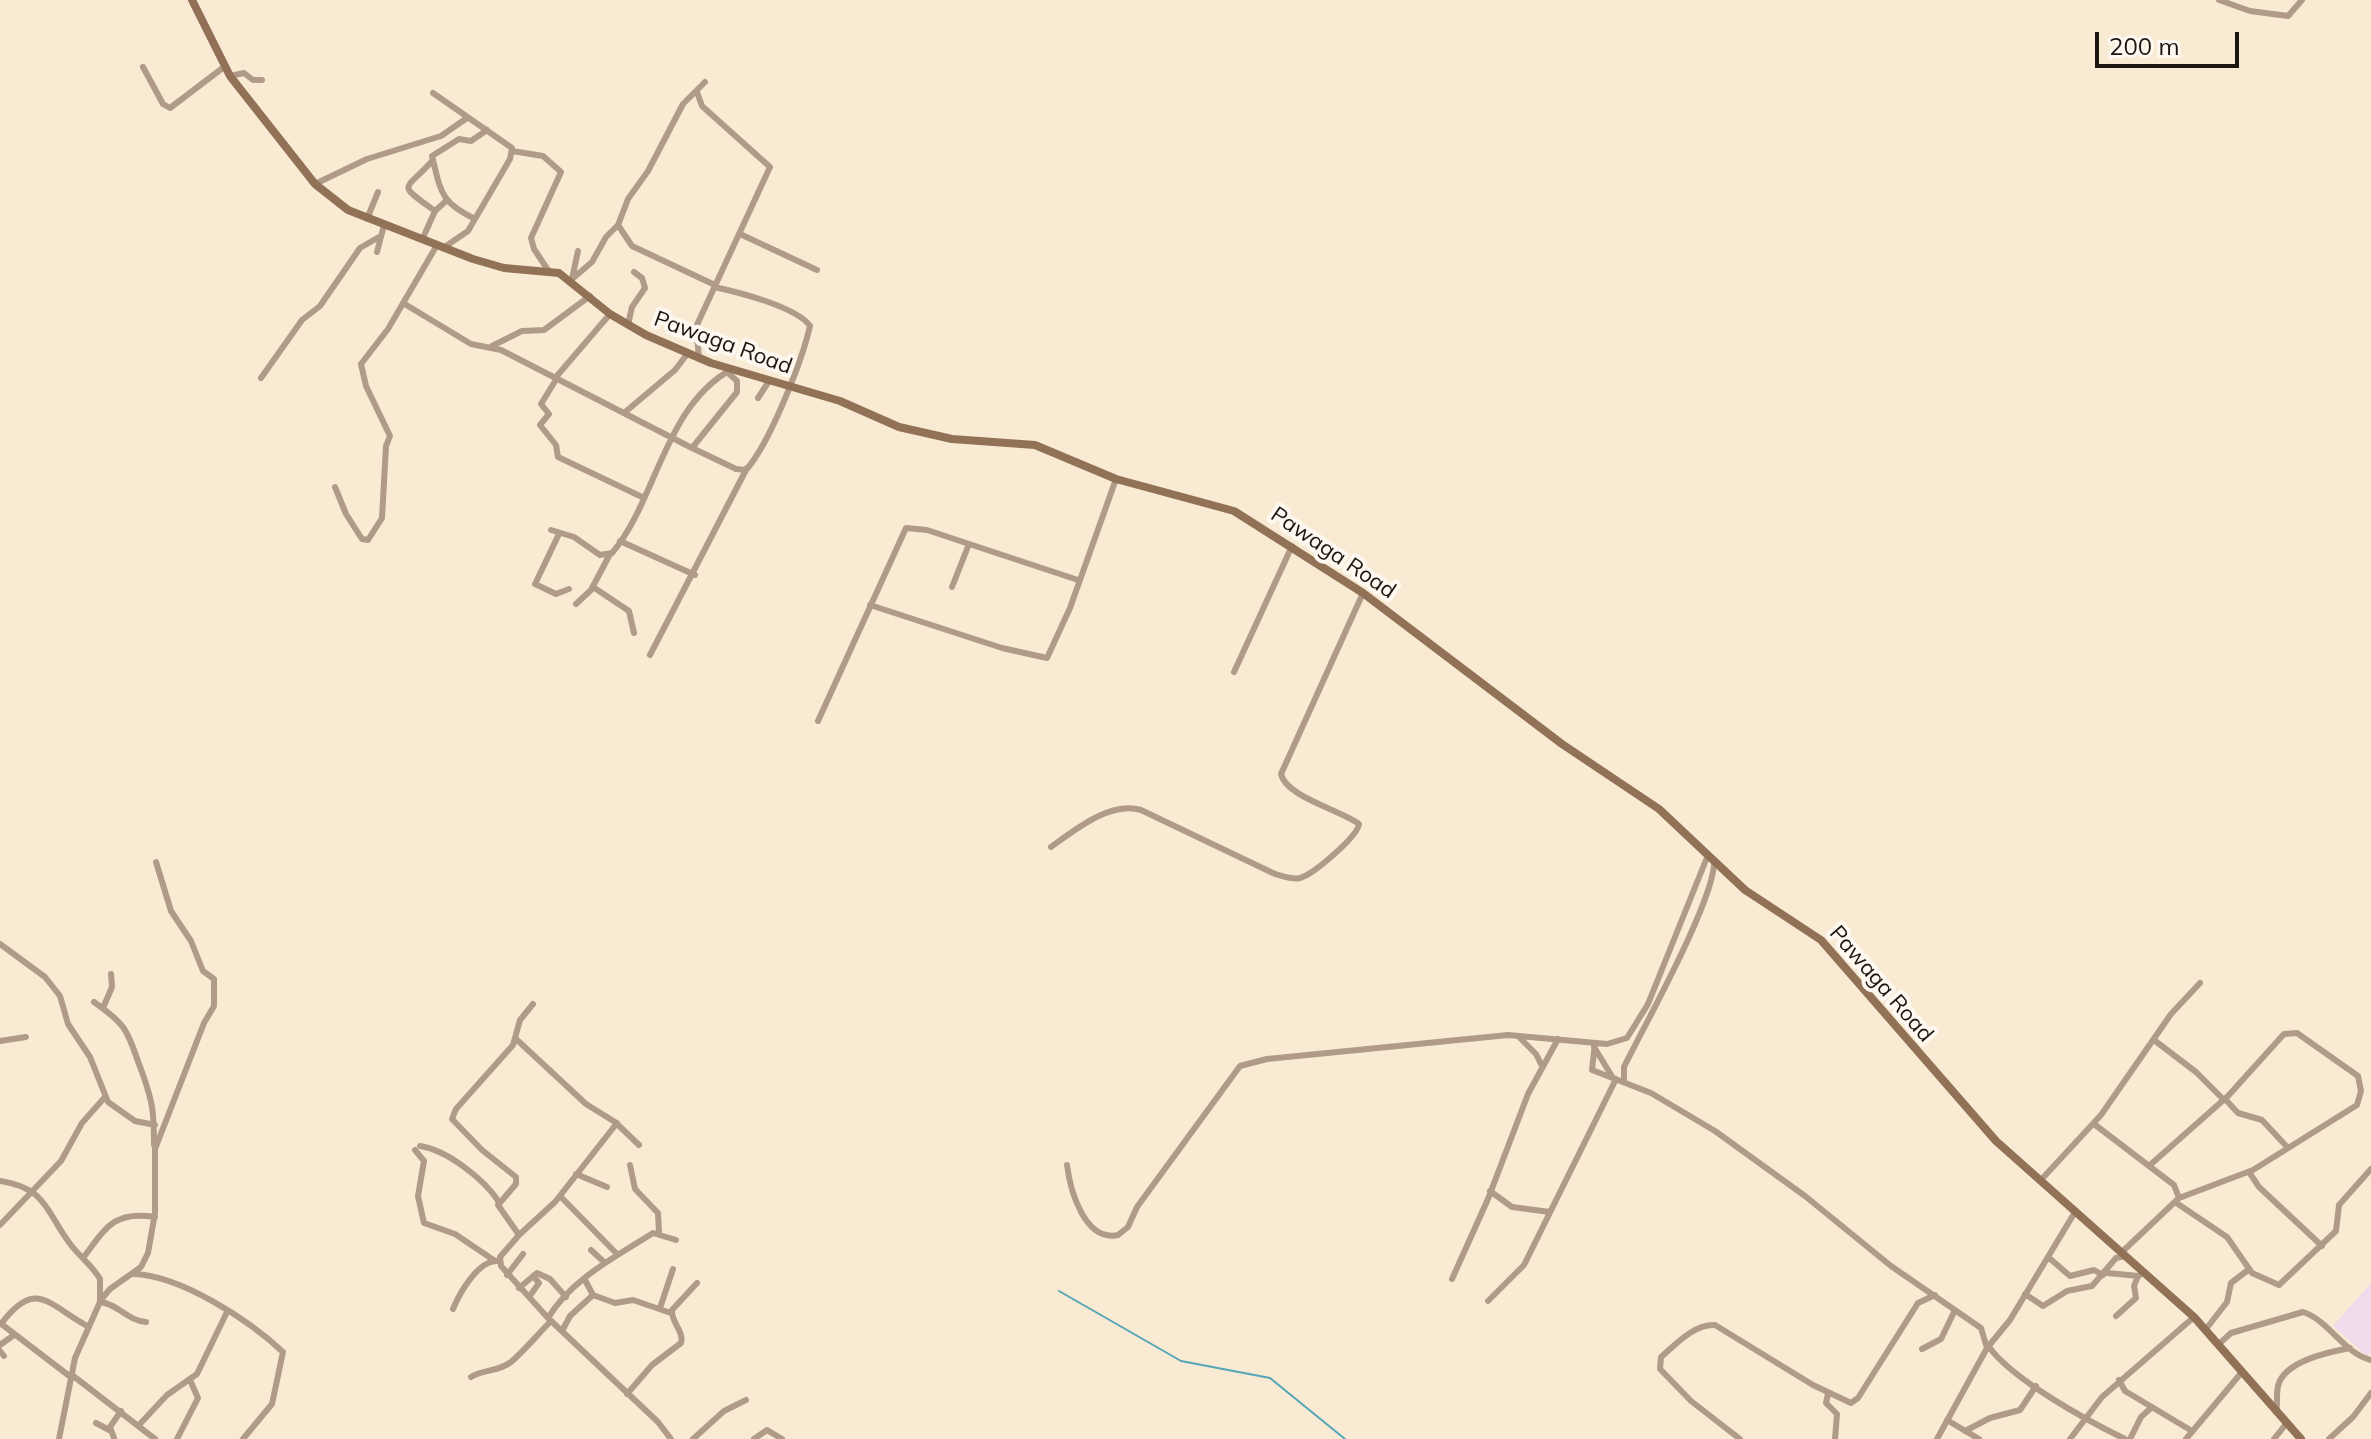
<!DOCTYPE html>
<style>
body{margin:0}
#map{position:relative;width:2371px;height:1439px;overflow:hidden;background:#f9ead4;font-family:Mulish,sans-serif}
canvas{display:block}
.scale{position:absolute;left:2095px;top:32px;width:144px;height:36px;box-sizing:border-box;border:4px solid #1b160f;border-top:0;padding-left:10px;font-size:24px;line-height:28px;white-space:nowrap;color:#1b160f;-webkit-text-stroke:6px #fef8f0;paint-order:stroke}
</style>
<div id="map">
<canvas width="2371" height="1439"></canvas>
<div class="scale">200 m</div>
</div>
<script>
const ctx = document.querySelector('canvas').getContext('2d');
ctx.lineJoin = 'round';
function fillPath(path, color) { ctx.fillStyle = color; ctx.fill(path, 'evenodd'); }
function stroke(path, color, width, dash) { ctx.strokeStyle = color; ctx.lineWidth = width; ctx.lineCap = dash ? 'butt' : 'round'; ctx.setLineDash(dash || []); ctx.stroke(path); }
function label(font, color, halo, rows, align = 'center') {
  ctx.font = font + ' Mulish,sans-serif'; ctx.lineWidth = 8; ctx.setLineDash([]); ctx.textBaseline = 'middle'; ctx.strokeStyle = halo; ctx.fillStyle = color; for (const [text, x, y, turn = 0] of rows) {
    ctx.save(); ctx.translate(x, y); ctx.rotate((+turn || 0) * Math.PI / 180); ctx.textAlign = isNaN(turn) ? turn : align; if (halo) ctx.strokeText(text, 0, 0); ctx.fillText(text, 0, 0); ctx.restore();
  }
}
const education = new Path2D(`
 M2371 1283V1352L2367 1356 2333 1326Z`);
const stream = new Path2D(`
 M1059 1291 1181 1361 1270 1378 1345 1439`);
const street = new Path2D(`
 M2219 0 2250 11 2288 16 2302 0
 M143 67 163 104 170 108 224 67
 M230 76 244 73 253 80H262
 M705 82 683 104 648 171 628 199 618 225 632 246 715 285
 M697 92 702 106 770 167 696 327 699 358
 M433 93 512 148 510 159 468 231 443 248
 M512 151 543 156 561 172 531 238 534 249 548 270
 M433 160C405 192 395 182 435 211
 M315 184 367 159 441 136 467 118
 M367 219 378 192
 M475 219C440 202 441 192 432 156L459 139 471 141 487 130
 M740 234 817 270
 M422 240 435 211 446 201
 M377 252 384 225
 M572 279 578 251
 M571 280 592 262 606 237 618 225
 M403 303 471 344 501 350 690 447 736 469 746 470C770 443 802 361 810 326 797 307 738 292 714 287
 M628 325 632 307 645 288 642 278 634 272
 M492 346 522 331 544 330 590 296
 M556 377 610 314
 M261 378 302 320 320 306 360 248 379 237
 M557 378 541 404 549 414 540 425 556 445 558 457 642 497
 M758 398 769 381
 M624 413 675 370 688 353
 M692 448 737 392V381L727 372
 M335 487 346 514 362 539 368 540 382 518 386 446 390 436 366 386 361 364 388 329 437 245
 M551 530 574 537 600 555 612 553C657 500 664 406 732 369
 M559 534 535 584 556 594 569 589
 M620 541 695 575
 M593 587 629 611 634 633
 M952 587 969 544
 M576 604 591 590 610 554
 M870 605 1002 648 1047 658 1070 608 1116 479
 M650 655 747 468
 M1234 672 1292 546
 M818 721 906 528 927 530 1078 580
 M1051 847C1075 830 1110 801 1141 810L1275 874C1283 876 1292 880 1300 878 1314 874 1358 836 1359 824 1341 810 1286 797 1281 774L1363 593
 M0 944 45 977 60 996 68 1024 90 1057 108 1102 135 1121 155 1125
 M94 1002C131 1028 127 1033 142 1072 153 1103 154 1112 154 1145
 M533 1004 520 1020 513 1045 456 1109 452 1119 482 1150 516 1177V1184L498 1205 519 1235 500 1257 501 1266 548 1318 658 1422 671 1439
 M103 1008 112 987 111 974
 M515 1038 586 1104 615 1122 639 1145
 M1520 1038 1536 1054 1542 1066
 M2154 1040 2196 1072 2224 1100
 M0 1041 26 1037
 M1595 1043 1592 1070 1651 1093 1715 1131 1805 1196 1891 1266 1981 1328 1987 1348
 M1594 1047 1613 1078
 M1624 1082V1067C1643 1028 1717 896 1714 860
 M2225 1099 2238 1113 2262 1120 2288 1148
 M2094 1124 2174 1185 2179 1198
 M420 1146C447 1150 484 1179 499 1202
 M415 1150 424 1161 418 1196 424 1223 455 1234 495 1261
 M630 1165 635 1189 658 1213 659 1233
 M1067 1165C1070 1189 1084 1242 1118 1235L1128 1227 1137 1207 1240 1066 1267 1059 1508 1035 1607 1044 1627 1038 1648 1004 1708 855
 M2249 1172 2259 1187 2322 1246
 M576 1174 607 1187
 M0 1181C48 1188 46 1213 71 1245 80 1257 93 1266 100 1279V1302L75 1358 59 1439
 M2040 1181 2101 1115 2171 1014 2200 983
 M1490 1191 1512 1207 1550 1212
 M560 1196 616 1253
 M2175 1202 2227 1237 2252 1273 2279 1285 2336 1231 2339 1205 2371 1169
 M0 1225 61 1161 82 1123 105 1097
 M519 1235 555 1202 617 1123
 M591 1250 604 1262
 M2123 1251 2179 1198 2253 1170 2357 1105 2361 1091 2358 1076 2297 1033 2284 1034 2228 1096 2150 1165
 M2048 1257 2070 1276 2094 1270 2103 1275
 M83 1258C105 1229 113 1210 155 1217
 M2107 1273 2139 1276
 M133 1274C180 1275 249 1320 283 1352L272 1404 243 1439
 M507 1275 523 1254
 M1452 1279 1488 1199 1528 1094 1558 1039
 M519 1288 537 1273 550 1279 566 1297
 M2025 1294 2043 1306 2067 1291 2092 1286 2116 1258 2126 1256
 M593 1295 615 1303 633 1300 671 1313
 M529 1297 539 1283 533 1276
 M100 1301 110 1289 141 1267 148 1253 155 1213V1149L204 1023 214 1006V979L203 971 191 941 171 911 156 862
 M1488 1301 1524 1265 1616 1079
 M100 1302C118 1304 128 1321 146 1322
 M660 1308 673 1269
 M453 1309C460 1292 478 1261 497 1261
 M2116 1316 2136 1298 2134 1286 2138 1276
 M548 1318C571 1279 617 1256 653 1233L676 1240
 M0 1323 72 1378
 M1 1324C36 1278 47 1304 89 1327
 M2206 1329 2227 1302 2231 1283 2248 1270
 M562 1331 570 1316 593 1295 585 1280
 M2220 1343 2231 1333 2303 1312C2330 1321 2343 1353 2371 1360
 M0 1345 14 1335
 M1989 1347C2013 1380 2088 1421 2125 1439
 M1922 1349 1941 1339 1955 1310
 M0 1351 4 1356
 M72 1375 155 1439
 M471 1377C484 1369 498 1372 511 1362 525 1350 538 1334 551 1321
 M2119 1380 2125 1391 2192 1431
 M627 1394 652 1365 681 1343C684 1330 671 1323 672 1310L697 1283
 M1828 1394 1826 1403 1837 1414 1835 1439
 M2276 1412C2278 1404 2276 1395 2278 1386 2284 1361 2329 1352 2350 1348
 M1947 1420 1979 1439
 M96 1423 111 1431
 M139 1425 167 1395 197 1374 227 1312
 M1965 1431 1990 1418 2020 1410 2036 1386
 M114 1438 110 1427 121 1411
 M177 1439 198 1398 190 1380
 M693 1439 724 1411 746 1400
 M754 1439 767 1430 782 1439
 M1740 1439 1691 1401 1660 1369 1661 1357C1676 1344 1694 1324 1715 1325L1813 1385 1851 1403 1858 1398 1918 1303 1935 1295
 M1937 1439 1987 1348 2010 1320 2075 1212
 M2070 1439 2102 1397 2194 1317
 M2130 1439 2141 1417 2152 1407
 M2186 1439 2242 1372
 M2274 1439 2286 1424
 M2329 1439 2353 1417 2371 1393`);
const secondary = new Path2D(`
 M192 0 230 76 315 184 348 210 473 259 504 268 559 273 610 314 646 335 711 363 840 401 899 427 952 439 1035 445 1116 479 1234 511 1363 593 1562 744 1659 809 1745 890 1821 940 1996 1141 2194 1317 2301 1439`);
const streetNames = [
 ["Pawaga Road",723,343,20],
 ["Pawaga Road",1333,553,34],
 ["Pawaga Road",1881,984,49]
];
fillPath(education, '#efdbeb');
stroke(stream, '#54a6b5', 2);
stroke(street, '#b09a88', 6);
stroke(secondary, '#927257', 8);
label('22px', '#1b160f', '#fef8f0', streetNames);
</script>
